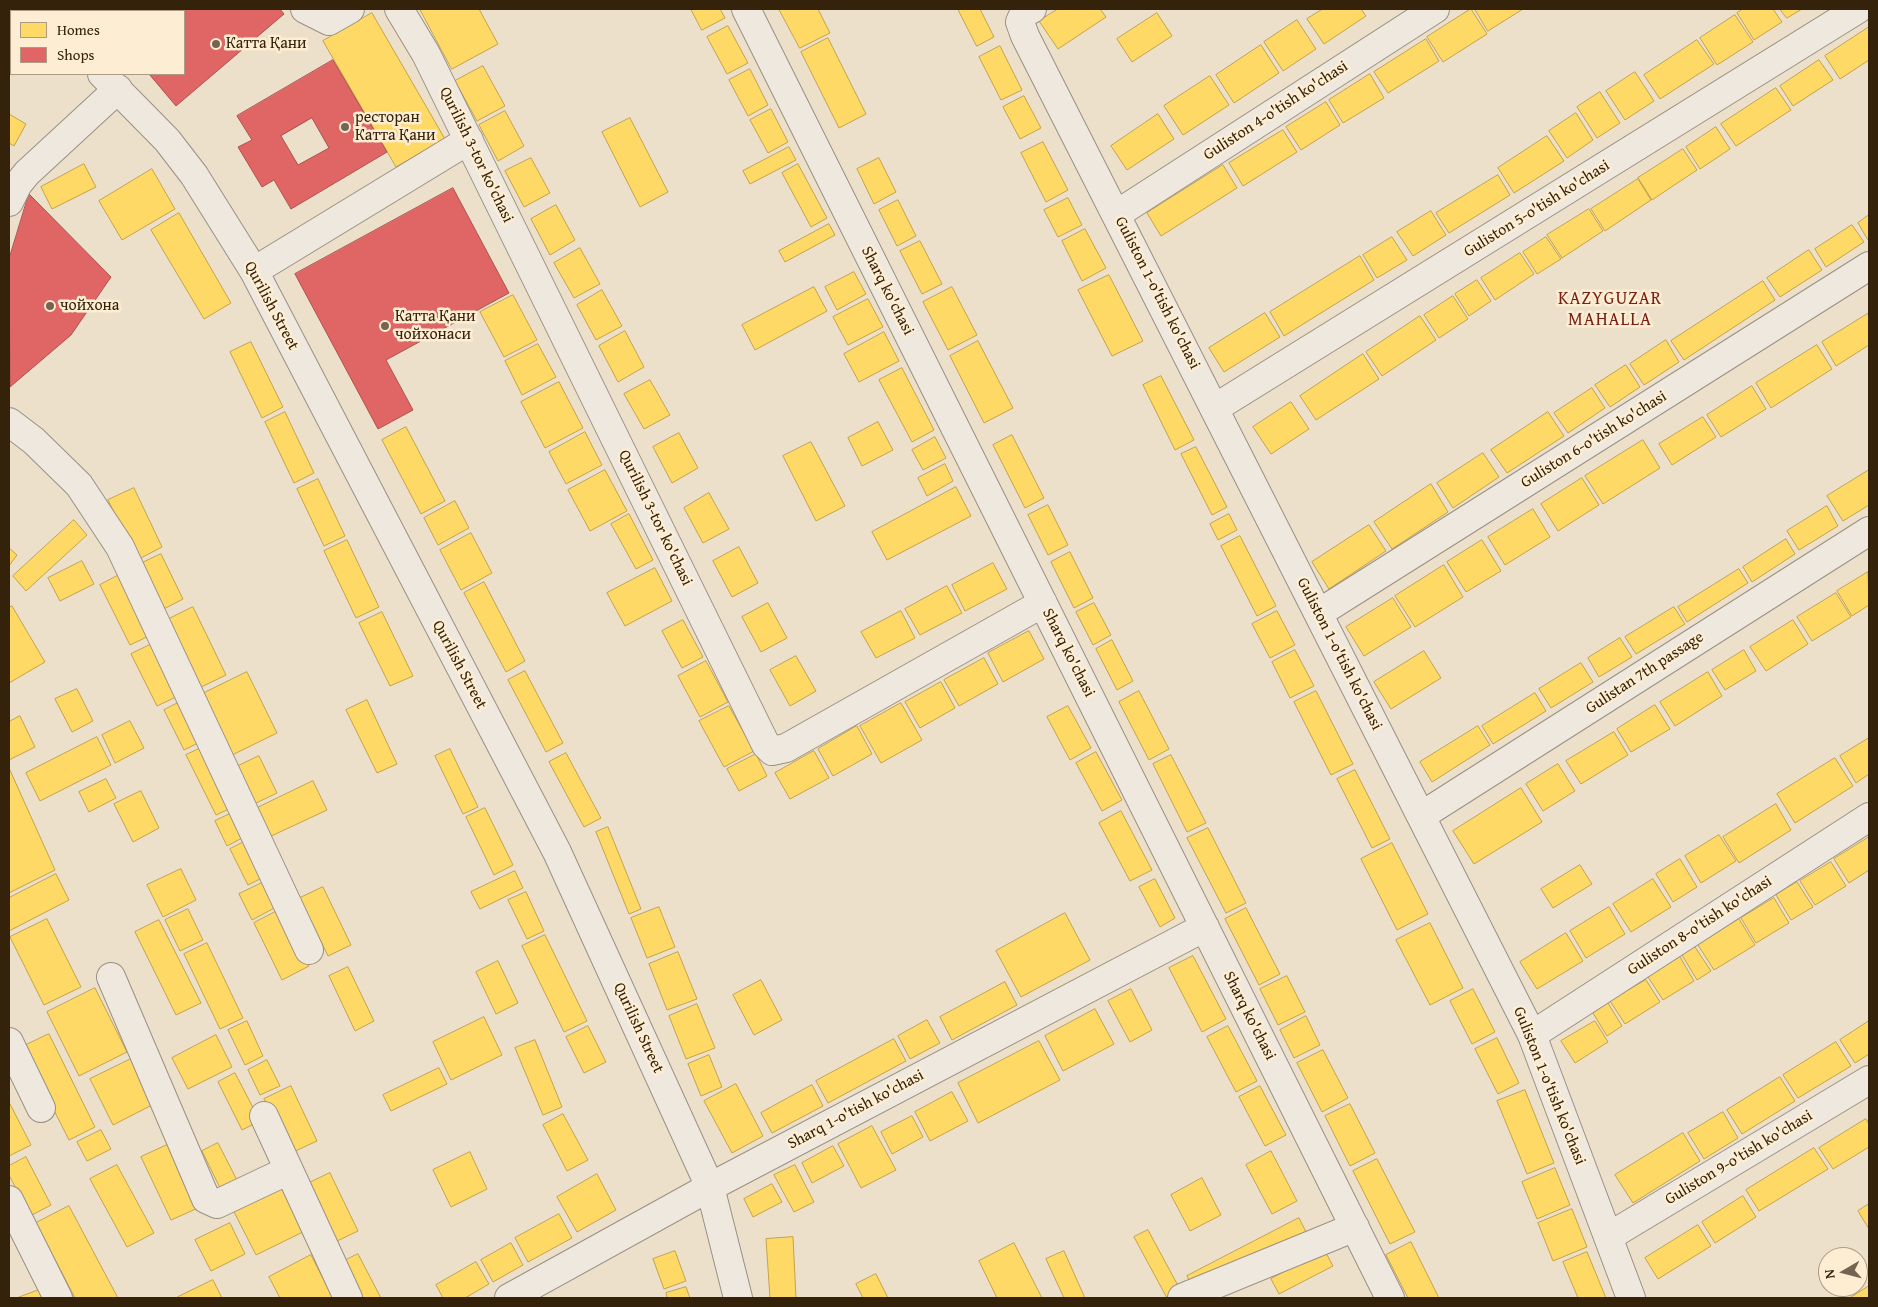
<!DOCTYPE html>
<meta charset="utf-8">
<style>
body{margin:0}
#map{position:relative;width:1878px;height:1307px;overflow:hidden;background:#ede0cb;font-family:"Gentium Book Plus",serif}
canvas{display:block}
.frame{position:absolute;inset:0;border:10px solid #34220a;pointer-events:none}
.legend{position:absolute;left:10px;top:10px;width:175px;height:65px;box-sizing:border-box;background:#fdedd3;border:1px solid #ad9c83;margin:0;padding:6px 9px;list-style:none;font-size:15px;color:#34220a}
.legend li{display:flex;align-items:center;gap:10px;height:25px}
.legend b{width:25px;border:1px solid #ad9c83}
.north{position:absolute;left:1818px;top:1247px;width:50px;height:50px;box-sizing:border-box;background:#fdedd3;border:1px solid #ad9c83;border-radius:50%;rotate:262deg;font-size:14px;font-weight:700;line-height:20px;text-align:center;color:#34220a}
.north::after{content:'';display:block;margin:auto;width:18px;height:22px;background:#75644e;clip-path:polygon(50% 0,100% 100%,50% 72%,0 100%)}
</style>
<div id="map">
<canvas width="1878" height="1307"></canvas>
<div class="frame"></div>
<ul class="legend">
<li><b style="height:14px;background:#ffd966"></b>Homes</li>
<li><b style="height:14px;background:#e06666"></b>Shops</li>
</ul>
<div class="north">N</div>
</div>
<script>
const ctx = document.querySelector('canvas').getContext('2d');
ctx.lineJoin = 'round';
function fillPath(path, color) { ctx.fillStyle = color; ctx.fill(path, 'evenodd'); }
function stroke(path, color, width, dash) { ctx.strokeStyle = color; ctx.lineWidth = width; ctx.lineCap = dash ? 'butt' : 'round'; ctx.setLineDash(dash || []); ctx.stroke(path); }
function label(font, color, halo, rows, align = 'center') {
  ctx.font = font + ' "Gentium Book Plus",serif'; ctx.lineWidth = 5; ctx.setLineDash([]); ctx.textBaseline = 'middle'; ctx.strokeStyle = halo; ctx.fillStyle = color; for (const [text, x, y, turn = 0] of rows) {
    ctx.save(); ctx.translate(x, y); ctx.rotate((+turn || 0) * Math.PI / 180); ctx.textAlign = isNaN(turn) ? turn : align; if (halo) ctx.strokeText(text, 0, 0); ctx.fillText(text, 0, 0); ctx.restore();
  }
}
const homes = new Path2D(`
 M420 9H479L498 44 452 69Z
 M691 9H720L725 18 702 30Z
 M779 9H818L830 33 800 48Z
 M958 9H980L994 37 977 46Z
 M1058 9H1100L1106 17 1058 49 1039 21Z
 M1323 9H1361L1366 16 1324 44 1307 19Z
 M1471 9 1487 34 1443 62 1427 37Z
 M1475 9H1523L1488 31Z
 M1743 9H1773L1782 22 1754 40 1737 13Z
 M1780 9H1802L1787 18Z
 M372 13 445 139 396 167 323 41Z
 M1157 13 1172 36 1132 62 1117 39Z
 M1735 15 1753 42 1717 65 1700 38Z
 M1297 20 1316 49 1283 71 1264 42Z
 M728 26 748 63 727 74 707 37Z
 M1869 27V60L1840 79 1825 56Z
 M828 38 866 114 839 128 801 52Z
 M1426 39 1439 61 1388 93 1374 72Z
 M1697 40 1714 64 1660 99 1644 75Z
 M1261 45 1279 73 1234 103 1216 75Z
 M1000 46 1022 90 1001 100 979 57Z
 M1819 60 1833 80 1793 106 1780 86Z
 M483 66 505 106 477 121 455 81Z
 M750 69 768 105 748 116 729 80Z
 M1635 72 1654 101 1625 120 1606 91Z
 M1370 74 1384 98 1343 123 1329 100Z
 M1210 76 1229 105 1183 135 1164 106Z
 M1776 88 1791 110 1736 146 1721 124Z
 M1600 92 1620 123 1597 138 1577 107Z
 M1024 96 1041 128 1020 139 1003 107Z
 M1326 102 1340 125 1301 150 1286 127Z
 M771 109 788 142 768 153 750 120Z
 M505 111 524 146 498 161 479 125Z
 M1576 113 1593 140 1567 158 1549 131Z
 M9 114 26 124 14 146 9 143Z
 M1158 114 1174 139 1127 170 1111 146Z
 M630 118 668 192 640 207 602 132Z
 M1716 127 1730 149 1700 169 1686 147Z
 M1283 130 1297 152 1243 186 1229 163Z
 M1547 136 1564 161 1514 193 1498 168Z
 M1043 142 1068 190 1046 202 1021 153Z
 M789 147 796 160 750 184 743 171Z
 M1683 149 1697 170 1652 200 1638 178Z
 M531 158 550 193 524 207 505 171Z
 M879 158 896 192 874 204 857 169Z
 M84 164 96 187 52 209 41 187Z
 M798 164 827 218 811 227 782 173Z
 M1223 165 1237 188 1161 236 1147 213Z
 M152 169 175 209 122 240 99 201Z
 M1498 175 1510 195 1449 233 1436 213Z
 M1638 179 1651 200 1605 231 1591 209Z
 M1068 198 1082 225 1058 237 1044 210Z
 M898 200 916 236 897 246 879 210Z
 M556 205 575 240 550 255 531 219Z
 M1589 209 1603 231 1562 258 1547 235Z
 M1431 211 1446 235 1413 256 1397 232Z
 M179 213 231 303 204 319 151 230Z
 M1869 215V239L1868 240 1858 223Z
 M829 224 835 235 785 262 779 251Z
 M1852 225 1864 242 1826 267 1815 249Z
 M1085 229 1106 268 1082 281 1062 241Z
 M1392 237 1407 260 1377 278 1363 255Z
 M1546 237 1561 259 1537 274 1523 252Z
 M920 241 942 284 922 294 900 251Z
 M580 248 600 284 574 298 554 263Z
 M1809 250 1822 270 1780 297 1767 278Z
 M1520 253 1534 274 1495 300 1481 278Z
 M1360 256 1374 280 1284 336 1270 312Z
 M854 272 866 294 837 310 825 287Z
 M1109 275 1143 341 1112 356 1078 290Z
 M1477 280 1491 301 1469 316 1455 294Z
 M1763 281 1775 300 1684 360 1671 341Z
 M814 287 827 311 755 350 742 325Z
 M952 287 977 335 948 350 923 302Z
 M602 290 622 326 596 340 577 305Z
 M513 295 537 340 504 357 480 312Z
 M1453 296 1468 319 1439 338 1424 315Z
 M868 299 883 327 848 345 833 317Z
 M1265 313 1280 337 1224 372 1209 348Z
 M1869 313V345L1836 366 1822 342Z
 M1420 316 1436 340 1382 376 1366 352Z
 M625 331 644 367 618 382 599 346Z
 M884 332 899 361 859 382 844 354Z
 M1666 340 1679 362 1644 385 1630 364Z
 M978 341 1013 408 984 423 950 356Z
 M251 342 283 407 262 418 230 352Z
 M538 344 556 377 522 395 505 361Z
 M1817 345 1832 369 1771 408 1756 383Z
 M1363 354 1379 379 1316 420 1300 396Z
 M1626 365 1640 387 1610 407 1595 385Z
 M902 368 934 430 912 442 879 380Z
 M1161 376 1194 440 1175 450 1143 385Z
 M650 380 670 415 644 429 624 394Z
 M559 382 583 428 545 448 521 402Z
 M1752 386 1766 409 1721 437 1707 415Z
 M1592 388 1605 408 1568 433 1554 413Z
 M1291 402 1309 429 1271 454 1253 427Z
 M285 412 314 473 294 483 265 422Z
 M1548 412 1564 436 1507 473 1491 450Z
 M1703 417 1716 437 1672 465 1659 444Z
 M878 422 893 450 862 466 848 438Z
 M406 427 445 501 421 514 382 440Z
 M585 432 602 465 566 484 549 452Z
 M679 433 698 468 672 483 653 447Z
 M1012 435 1044 498 1025 508 993 445Z
 M935 437 946 458 923 470 912 450Z
 M1643 440 1660 468 1603 504 1585 476Z
 M811 442 845 506 816 521 783 456Z
 M1196 447 1227 507 1212 515 1181 454Z
 M1483 453 1499 477 1453 508 1437 483Z
 M945 464 953 481 927 496 918 478Z
 M605 470 627 511 590 531 568 490Z
 M1869 470V505L1843 521 1827 496Z
 M1582 478 1599 505 1558 531 1541 504Z
 M318 479 345 536 324 546 297 489Z
 M1431 484 1448 512 1392 549 1374 522Z
 M956 487 971 516 887 560 872 532Z
 M134 488 162 547 137 560 108 500Z
 M709 493 729 529 703 543 684 508Z
 M455 501 469 528 438 545 424 518Z
 M1048 505 1068 545 1048 555 1028 515Z
 M1827 506 1838 526 1799 550 1787 531Z
 M1533 509 1550 537 1505 565 1488 537Z
 M629 514 653 560 636 569 611 524Z
 M1229 514 1237 530 1218 540 1210 524Z
 M74 520 87 535 26 591 13 576Z
 M1369 525 1386 551 1329 589 1312 562Z
 M471 533 492 573 461 590 440 550Z
 M1240 536 1276 606 1257 616 1221 546Z
 M1786 539 1795 554 1752 582 1743 567Z
 M347 540 379 607 356 618 324 551Z
 M1482 540 1501 571 1466 592 1447 562Z
 M739 547 758 583 732 597 713 561Z
 M9 548 17 555 9 566Z
 M1070 552 1093 598 1074 608 1051 562Z
 M161 554 183 599 160 611 138 565Z
 M82 561 94 584 60 601 48 578Z
 M993 563 1007 589 965 611 952 585Z
 M1444 565 1463 597 1415 627 1395 596Z
 M655 568 672 601 625 626 607 593Z
 M1739 569 1748 583 1687 622 1678 607Z
 M1868 572 1869 605 1852 616 1837 591Z
 M119 575 149 636 130 645 100 585Z
 M484 582 525 661 506 672 464 593Z
 M947 586 962 613 920 635 905 609Z
 M1836 593 1851 617 1812 641 1797 617Z
 M1393 598 1411 627 1364 656 1346 627Z
 M768 603 787 638 761 652 742 617Z
 M1094 603 1111 635 1093 645 1076 612Z
 M12 606 45 662 9 683V608Z
 M193 607 226 675 195 690 163 622Z
 M1674 607 1685 624 1636 654 1625 637Z
 M901 611 915 638 876 658 861 632Z
 M1277 611 1295 645 1270 658 1252 624Z
 M382 612 413 676 390 686 359 623Z
 M683 620 703 657 682 668 662 631Z
 M1793 620 1808 644 1766 671 1750 647Z
 M1029 631 1044 659 1003 682 988 653Z
 M1620 638 1632 657 1599 677 1588 658Z
 M1112 640 1133 681 1117 690 1096 649Z
 M152 644 178 696 157 706 131 654Z
 M1295 650 1314 686 1290 698 1272 662Z
 M1744 650 1756 671 1725 690 1712 670Z
 M1424 651 1441 678 1391 709 1374 682Z
 M796 656 816 691 790 706 770 670Z
 M984 658 998 684 959 706 944 680Z
 M706 661 728 702 700 717 678 676Z
 M1581 663 1593 682 1551 708 1539 689Z
 M525 671 563 743 546 752 508 680Z
 M247 672 277 733 228 757 198 696Z
 M1708 672 1722 696 1675 726 1660 702Z
 M941 682 955 708 920 728 905 702Z
 M77 689 93 721 72 732 55 699Z
 M1139 691 1169 749 1149 760 1119 702Z
 M1316 691 1353 764 1331 775 1294 702Z
 M1535 693 1546 711 1493 744 1482 726Z
 M367 700 397 764 377 773 346 710Z
 M180 702 200 742 184 750 164 710Z
 M901 703 922 740 881 763 860 726Z
 M1655 705 1670 729 1631 752 1617 729Z
 M729 706 754 751 724 767 699 721Z
 M1068 706 1091 748 1070 760 1047 717Z
 M20 716 35 747 9 760V722Z
 M130 721 144 748 115 763 102 735Z
 M857 726 872 754 833 776 818 749Z
 M1478 726 1490 745 1432 782 1420 762Z
 M1614 732 1628 755 1581 784 1566 761Z
 M97 737 111 765 40 801 26 773Z
 M1869 738V774L1856 783 1840 756Z
 M201 748 231 808 216 815 186 755Z
 M450 749 478 807 463 814 435 756Z
 M814 751 829 778 790 799 775 773Z
 M1096 752 1122 800 1102 811 1076 763Z
 M566 753 601 818 584 827 549 762Z
 M756 754 767 776 739 791 727 769Z
 M1171 755 1206 823 1187 832 1153 764Z
 M259 756 277 793 250 806 232 769Z
 M1835 758 1853 786 1795 823 1777 794Z
 M1558 764 1575 791 1543 811 1526 784Z
 M9 768 55 870 9 893Z
 M1355 770 1390 839 1372 848 1337 779Z
 M106 779 116 798 89 812 79 792Z
 M313 781 327 810 267 838 253 810Z
 M1521 788 1542 822 1474 864 1453 831Z
 M141 791 159 828 133 842 114 804Z
 M1776 804 1791 830 1739 863 1723 837Z
 M485 808 513 865 494 875 466 817Z
 M1121 811 1152 870 1130 881 1099 823Z
 M232 813 244 837 227 846 215 821Z
 M608 827 641 909 629 914 596 832Z
 M1208 828 1246 903 1226 913 1187 838Z
 M1719 835 1736 861 1701 883 1685 856Z
 M1869 837V870L1849 883 1834 859Z
 M246 841 264 877 248 885 230 849Z
 M1392 843 1428 914 1397 930 1361 859Z
 M1680 859 1697 887 1673 902 1656 874Z
 M1831 862 1846 886 1815 905 1800 881Z
 M1580 865 1592 884 1553 908 1541 889Z
 M181 869 196 900 163 917 147 885Z
 M515 871 523 888 480 909 471 892Z
 M56 874 69 900 9 931V898Z
 M1155 879 1175 918 1160 927 1139 887Z
 M1653 879 1671 907 1631 932 1613 904Z
 M266 881 278 906 252 920 239 894Z
 M1797 882 1813 907 1791 920 1776 895Z
 M323 887 351 945 328 956 300 898Z
 M526 892 544 931 527 939 508 900Z
 M1774 898 1789 923 1756 943 1741 918Z
 M659 907 675 947 647 958 631 918Z
 M1609 907 1625 934 1586 958 1570 931Z
 M1246 908 1280 974 1259 985 1225 919Z
 M188 909 203 940 180 951 165 920Z
 M281 909 309 966 282 980 254 923Z
 M1065 913 1090 960 1021 997 996 951Z
 M47 919 81 987 44 1005 10 937Z
 M1739 919 1755 945 1714 970 1698 945Z
 M159 920 201 1003 176 1015 135 932Z
 M1430 923 1463 988 1430 1005 1396 940Z
 M1566 933 1583 961 1537 989 1520 962Z
 M545 935 587 1021 564 1032 522 946Z
 M207 943 243 1018 220 1029 184 954Z
 M1695 947 1711 971 1697 980 1682 955Z
 M678 952 697 999 667 1010 649 964Z
 M1193 956 1226 1019 1202 1032 1169 968Z
 M1680 957 1694 981 1663 1000 1648 977Z
 M498 961 518 1003 496 1014 476 972Z
 M348 967 374 1021 355 1031 329 976Z
 M1287 976 1305 1012 1278 1025 1260 989Z
 M761 980 782 1020 754 1035 733 995Z
 M1646 980 1660 1002 1625 1024 1610 1001Z
 M1005 982 1017 1005 952 1040 940 1017Z
 M95 988 127 1052 79 1076 47 1012Z
 M1131 989 1152 1030 1130 1042 1108 1001Z
 M1473 989 1495 1032 1472 1044 1450 1001Z
 M1608 1003 1622 1026 1607 1036 1593 1013Z
 M697 1004 715 1048 686 1059 669 1016Z
 M1095 1009 1114 1044 1063 1071 1045 1036Z
 M1306 1016 1320 1045 1294 1058 1280 1030Z
 M484 1017 502 1055 451 1080 433 1042Z
 M927 1020 940 1043 910 1059 898 1036Z
 M247 1021 263 1056 245 1065 228 1030Z
 M1595 1021 1608 1042 1575 1063 1561 1041Z
 M1869 1021V1054L1855 1063 1840 1040Z
 M588 1026 606 1062 584 1073 566 1037Z
 M1228 1026 1257 1081 1236 1092 1207 1037Z
 M49 1034 95 1127 69 1140 22 1047Z
 M216 1035 232 1067 188 1089 172 1058Z
 M1497 1038 1519 1083 1498 1094 1475 1049Z
 M894 1039 906 1061 828 1103 816 1081Z
 M535 1040 562 1107 543 1115 515 1048Z
 M1039 1041 1060 1080 978 1123 958 1083Z
 M1836 1042 1851 1066 1798 1098 1783 1075Z
 M1323 1050 1348 1098 1322 1112 1297 1063Z
 M709 1055 722 1087 701 1096 688 1064Z
 M131 1059 154 1104 113 1125 90 1079Z
 M267 1060 280 1086 260 1095 248 1070Z
 M439 1068 447 1084 391 1111 383 1095Z
 M235 1073 260 1121 242 1130 218 1082Z
 M1780 1077 1795 1101 1742 1134 1727 1110Z
 M736 1084 763 1136 732 1153 704 1101Z
 M812 1085 823 1106 772 1133 761 1113Z
 M291 1086 317 1141 291 1153 264 1099Z
 M1260 1086 1286 1135 1265 1146 1239 1097Z
 M1525 1090 1554 1163 1527 1174 1497 1101Z
 M952 1092 968 1121 930 1141 915 1112Z
 M9 1102 31 1145 9 1156Z
 M1350 1104 1375 1153 1350 1166 1325 1116Z
 M1723 1112 1738 1138 1704 1159 1688 1133Z
 M563 1114 588 1160 567 1171 543 1125Z
 M912 1116 923 1137 892 1154 881 1132Z
 M1866 1119 1869 1124V1147L1833 1169 1819 1148Z
 M872 1126 896 1170 861 1188 838 1144Z
 M101 1130 111 1149 87 1161 77 1142Z
 M1683 1133 1700 1161 1633 1203 1615 1175Z
 M178 1140 207 1204 171 1220 141 1157Z
 M218 1143 241 1188 224 1196 202 1151Z
 M833 1146 844 1166 812 1183 802 1163Z
 M1814 1148 1828 1169 1759 1211 1746 1190Z
 M1271 1151 1297 1201 1272 1214 1246 1165Z
 M470 1152 487 1189 451 1207 433 1170Z
 M26 1157 51 1205 30 1216 9 1175V1166Z
 M1377 1159 1415 1232 1390 1244 1353 1171Z
 M117 1165 154 1233 127 1247 90 1179Z
 M795 1165 814 1202 794 1212 774 1175Z
 M1555 1168 1570 1205 1537 1219 1522 1182Z
 M330 1173 358 1231 333 1243 305 1185Z
 M597 1174 616 1210 577 1232 557 1197Z
 M1202 1178 1221 1215 1190 1231 1171 1195Z
 M280 1181 305 1231 256 1255 231 1206Z
 M772 1184 782 1202 753 1217 744 1199Z
 M1743 1196 1756 1217 1715 1243 1702 1222Z
 M1869 1204V1229L1858 1211Z
 M69 1206 118 1298H75L36 1223Z
 M1572 1209 1587 1247 1553 1261 1538 1223Z
 M559 1214 572 1238 528 1262 515 1238Z
 M1299 1218 1307 1234 1195 1292 1187 1276Z
 M230 1223 245 1254 211 1271 195 1240Z
 M1698 1225 1711 1246 1658 1279 1645 1258Z
 M1148 1230 1182 1293 1172 1298H1167L1134 1237Z
 M793 1237 796 1298H770L766 1239Z
 M1411 1242 1439 1298H1408L1386 1255Z
 M511 1243 523 1265 493 1282 481 1260Z
 M1014 1243 1042 1298H997L979 1261Z
 M675 1251 686 1281 664 1289 653 1259Z
 M1064 1251 1085 1298H1064L1046 1259Z
 M1325 1251 1333 1266 1279 1294 1271 1279Z
 M1587 1252 1606 1298H1578L1563 1262Z
 M358 1254 381 1298H360L342 1262Z
 M311 1255 333 1298H280L269 1277Z
 M476 1262 489 1284 465 1298H443L436 1285Z
 M876 1274 888 1298H863L856 1284Z
 M213 1280 222 1298H179L178 1297Z
 M1869 1286V1298H1850Z
 M686 1287 690 1298H667L666 1293Z
 M44 1288 48 1298H17Z`);
const shops = new Path2D(`
 M95 9H280L284 14 176 106 149 74H184V11H97Z
 M333 60 387 152 291 209 274 180 262 187 238 147 252 140 237 116ZM312 118 329 148 298 165 281 136Z
 M453 188 509 293 386 360 413 410 378 429 295 274Z
 M29 194 111 277 71 335 10 387 9 259Z`);
const minor = new Path2D(`
 M58 9V11
 M305 9 329 21 350 9
 M399 9 426 54 766 745 772 751 786 748 1043 603
 M746 9 1390 1298
 M1032 9 1024 13 1020 22 1025 36 1532 1035 1631 1298
 M102 74 167 140 194 175 254 271 557 852 710 1187 738 1298
 M9 202 18 184 27 173 118 89
 M1117 214 1435 9
 M254 271 469 140
 M1215 408 1858 9
 M9 422 34 441 79 485 120 547 309 950
 M1319 613 1869 266
 M1421 816 1869 531
 M111 977 206 1199 217 1204 289 1170
 M1532 1035 1869 817
 M9 1042 41 1108
 M264 1116 348 1298
 M9 1200 58 1298
 M1608 1237 1869 1080
 M509 1298 710 1187 1205 927
 M1182 1298 1355 1227`);
const major = new Path2D(`
 M22 11 25 9
 M9 36 11 30`);
const markers = [
 [216,44,5,"#75644e"],
 [345,127,5,"#75644e"],
 [50,306,5,"#75644e"],
 [385,326,5,"#75644e"]
];
const poiNames = [
 ["Катта Қани",226,44],
 ["ресторан",355,118],
 ["Катта Қани",355,136],
 ["чойхона",60,306],
 ["Катта Қани",395,317],
 ["чойхонаси",395,335]
];
const streetNames = [
 ["Guliston 4-o'tish ko'chasi",1276,111,-33],
 ["Qurilish 3-tor ko'chasi",476,155,64],
 ["Guliston 5-o'tish ko'chasi",1537,209,-32],
 ["Sharq ko'chasi",887,291,63],
 ["Guliston 1-o'tish ko'chasi",1157,293,63],
 ["Qurilish Street",271,306,62],
 ["Guliston 6-o'tish ko'chasi",1594,440,-32],
 ["Qurilish 3-tor ko'chasi",655,518,64],
 ["Sharq ko'chasi",1068,653,63],
 ["Guliston 1-o'tish ko'chasi",1339,654,63],
 ["Qurilish Street",459,665,62],
 ["Gulistan 7th passage",1645,673,-33],
 ["Guliston 8-o'tish ko'chasi",1700,926,-33],
 ["Sharq ko'chasi",1249,1016,63],
 ["Qurilish Street",638,1028,65],
 ["Guliston 1-o'tish ko'chasi",1549,1086,68],
 ["Sharq 1-o'tish ko'chasi",856,1110,-28],
 ["Guliston 9-o'tish ko'chasi",1739,1158,-31]
];
const neighbourhoodNames = [
 ["KAZYGUZAR",1610,299],
 ["MAHALLA",1610,320]
];
fillPath(homes, '#ffd966');
stroke(homes, '#c2a24a', 1);
fillPath(shops, '#e06666');
stroke(shops, '#ac524a', 1);
stroke(minor, '#9a9082', 30);
stroke(major, '#807669', 30);
stroke(minor, '#efe8de', 28);
stroke(major, '#ece4d9', 28);
for (const [x, y, r, color] of markers) { const dot = new Path2D(); dot.arc(x, y, r, 0, 2 * Math.PI); ctx.fillStyle = color; ctx.fill(dot); stroke(dot, '#fdedd3', 2); }
label('16px', '#34220a', '#fdedd3', poiNames, 'left');
label('16px', '#34220a', '#fdedd3', streetNames);
ctx.letterSpacing = '1px';
label('18px', '#7a1f14', '#fdedd3', neighbourhoodNames);
ctx.letterSpacing = '0px';
</script>
